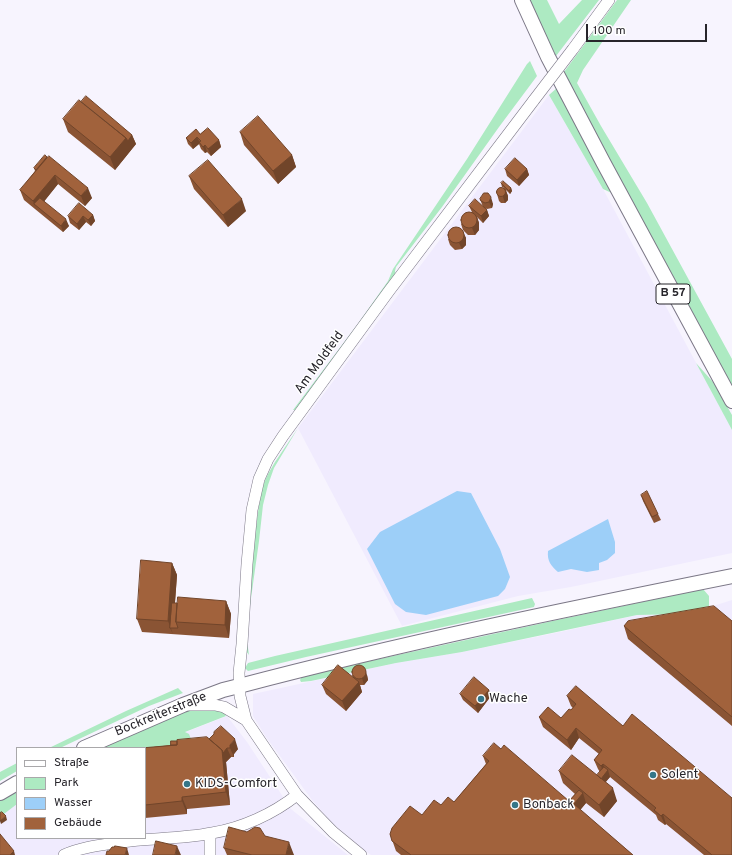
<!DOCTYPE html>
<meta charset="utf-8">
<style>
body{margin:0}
#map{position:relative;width:732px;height:855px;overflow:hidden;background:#f7f4fe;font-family:Overpass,sans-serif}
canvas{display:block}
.legend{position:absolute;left:16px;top:747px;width:130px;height:92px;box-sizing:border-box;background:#fff;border:1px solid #a9a8aa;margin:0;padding:5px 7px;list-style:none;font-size:12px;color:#27252b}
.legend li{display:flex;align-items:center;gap:8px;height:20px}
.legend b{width:20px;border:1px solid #a9a8aa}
.scale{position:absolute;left:586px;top:24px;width:121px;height:18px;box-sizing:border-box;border:2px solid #27252b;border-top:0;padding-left:5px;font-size:12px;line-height:14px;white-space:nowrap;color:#27252b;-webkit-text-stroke:3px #fff;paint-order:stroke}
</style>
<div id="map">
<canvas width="732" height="855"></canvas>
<ul class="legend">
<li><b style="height:5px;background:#fff"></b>Straße</li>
<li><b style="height:11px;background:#adeac2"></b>Park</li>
<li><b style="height:11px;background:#9dcff8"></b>Wasser</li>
<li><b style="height:11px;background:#a1623c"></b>Gebäude</li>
</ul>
<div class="scale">100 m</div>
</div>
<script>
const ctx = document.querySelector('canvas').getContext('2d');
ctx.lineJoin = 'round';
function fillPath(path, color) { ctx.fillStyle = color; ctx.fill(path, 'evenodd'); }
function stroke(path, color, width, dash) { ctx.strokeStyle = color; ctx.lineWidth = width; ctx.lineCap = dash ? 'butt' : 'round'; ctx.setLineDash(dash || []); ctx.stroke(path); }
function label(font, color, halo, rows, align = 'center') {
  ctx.font = font + ' Overpass,sans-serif'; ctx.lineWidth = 3; ctx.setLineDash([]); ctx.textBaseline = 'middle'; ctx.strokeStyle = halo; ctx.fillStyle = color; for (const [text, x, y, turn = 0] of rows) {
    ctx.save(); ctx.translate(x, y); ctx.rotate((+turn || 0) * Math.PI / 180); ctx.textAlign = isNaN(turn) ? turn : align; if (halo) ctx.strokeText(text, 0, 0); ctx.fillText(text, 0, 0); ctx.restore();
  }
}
const built = new Path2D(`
 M549 95 603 189 732 430V553L571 587 518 596 402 626 298 428Z
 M732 600V855H371L360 847 330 821 312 800 266 737 253 716V694L396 663 462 652 560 632 637 615 688 614Z
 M227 716 247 742 291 809 348 855H0V815L17 803V838H145V748Z`);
const green = new Path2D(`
 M529 0H547L559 24 582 0H599L556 56Z
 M617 0H631L583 70 577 83 601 126 647 203 732 359V389L592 131 564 72Z
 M530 61 537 76 499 127 442 207 396 267 395 271 396 276 297 410H293L357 325 388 281 393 269 467 159 527 64Z
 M558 87 616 195 603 189 549 95Z
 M696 363 713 382 732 415V430Z
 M298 428 274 468 268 485 263 505 259 541 246 634 249 655 243 647 245 607 259 505 263 485 268 474 275 462Z
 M703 589 709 596V606L688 614 637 615 462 652 396 663 311 681 301 682 300 680 302 676 557 620Z
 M532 598 535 604 534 607 306 657 248 671 245 668 248 663 275 656Z
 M178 688 183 693 149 706 60 748H49L126 711Z
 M212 708 221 709 226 716 185 732 189 734 191 739 190 746 145 748H95L187 711Z
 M17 763V771L0 781V772Z
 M17 789V804L0 817V799Z`);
const water = new Path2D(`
 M457 491 471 493 500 549 510 577 505 589 498 596 426 615 406 612 395 604 367 549 380 532Z
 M608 519 615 542V553L607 560 599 563V570L587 572 571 569 558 572C551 566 547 561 548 551Z`);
const minor = new Path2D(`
 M573 49 609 0
 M190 705H215L224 707 246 720
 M64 855C81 847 102 845 121 842 151 838 182 839 212 833 242 828 273 814 297 795
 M210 855V834
 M361 855 333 832 297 795 246 720 240 696 239 673 242 644 247 564 252 510 259 479 268 459 283 436 389 291 534 100`);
const major = new Path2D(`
 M522 0 548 57 603 162 732 401
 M84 748 183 705 223 690 239 686C402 643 567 609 732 576
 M0 793 17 783`);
const minorBridge = new Path2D(`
 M534 100 573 49`);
const wall = new Path2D(`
 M63 119 132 135 136 144 115 170 68 132Z
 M240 132 292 155 296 167 278 184 244 145Z
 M200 134 219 140 221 147 211 156 207 152 205 153 201 149 199 144 193 149 188 144 186 138Z
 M45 155 92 198 85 206 58 184 44 201 69 226 63 232 24 200 20 190 35 171 34 168Z
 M505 169H527L529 175 519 186 507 176Z
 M189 176 246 211 228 227 194 189Z
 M501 183 511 188 512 191 510 194 506 190 508 196V200L505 203H501L499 201 497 194 504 188 502 187Z
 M484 193 493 204 492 208 487 209 484 208 487 210 489 216 483 223 477 217 479 223V230L475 235H468L463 230 461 224 472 212 469 206 483 207 480 199Z
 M93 215 95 221 91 226 86 222 79 230 70 223 68 216Z
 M463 232 466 238V245L462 249 455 250 450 245 448 239Z
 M641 495 658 514 661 520 654 523 643 501Z
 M172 563 177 575 175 603 226 601 231 614 229 638 142 632 137 619Z
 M732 621V726L628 639 624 626Z
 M352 675H367L368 680 364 685H360L362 692 346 711 326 694 322 685 353 678Z
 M576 686 732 855H704L666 824 665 825 658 820 656 815 610 777 605 782 617 801 604 817 586 803 580 810 633 855H401L396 851 390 834 422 815 441 805 454 802 486 764 483 756 501 749 569 801 575 794 563 783 559 771 597 775 600 772 598 769 594 760 599 754 579 738 571 750 543 727 539 717 561 718 571 710 573 708 571 706 567 696Z
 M489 690 491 696 478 713 463 700 460 694Z
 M209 739 238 749 234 754V757H231L226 762 230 805 187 809V814L145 818V748L171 745Z
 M265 836 294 855H227L224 848Z`);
const shadedWall = new Path2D(`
 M132 135 136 144 115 170 110 157 126 138Z
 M197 137 200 143 199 142V144L193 149 191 143Z
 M219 140 221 147 211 156 208 149Z
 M205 145 207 152 205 153 203 147Z
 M292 155 296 167 278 184 273 171Z
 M527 169 529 175 519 186 517 180Z
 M55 175 58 184 39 208 34 204 37 211 33 201Z
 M88 188 92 198 85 206 81 196Z
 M511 188 512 191 510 194 509 191Z
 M505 189 508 196V200L505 203 503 197Z
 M491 197 493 204 492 208 489 202Z
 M242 199 246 211 228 227 223 215Z
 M487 210 489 216 483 223 481 216Z
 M93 215 95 221 91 226 88 220Z
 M83 216 86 222 79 230 77 224Z
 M477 217 479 223V230L475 235 472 228Z
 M66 219 69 226 63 232 61 226Z
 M463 232 466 238V245L462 249 459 243Z
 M172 563 177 575 173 628H170L173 634 168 621Z
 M226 601 231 614 229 638 225 625Z
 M365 669 367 675 368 680 364 685 362 678Z
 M359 682 362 692 346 711 342 701Z
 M489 690 491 696 478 713 475 706Z
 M576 728 579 738 571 750 567 740Z
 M235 739 238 749 234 754V757L230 748V745Z
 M227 748 231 757 226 762 230 805 226 792 222 750Z
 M603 764 606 772 608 770 610 777 601 788 599 781 604 774 601 766Z
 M613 788 617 801 604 817 599 805Z
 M583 793 586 803 577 814 574 804Z
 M182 797 187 809V814L182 801Z
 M663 814 666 824 665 825 661 816Z
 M6 816 7 820 1 824 0 821Z
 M289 842 294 855H286Z
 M177 846 181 855H175Z
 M127 848 129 855H125Z
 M14 851 15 855H10Z`);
const building = new Path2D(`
 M86 96 132 135 128 141 126 138 81 102Z
 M79 100 126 138 110 157 63 119Z
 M258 116 292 155 273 171 240 132Z
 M208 128 219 140 208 149 205 145 203 147 199 142 201 141 197 137 191 143 186 138 196 129 200 134Z
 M45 155 47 157 36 170 34 168Z
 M49 156 88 188 81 196 55 175 33 201 20 190Z
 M515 158 527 169 517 180 505 169Z
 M208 160 242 199 223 215 189 176Z
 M503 181 511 188 509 191 501 183Z
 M496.5 192a4.5 4.5 0 1 1 9 0a4.5 4.5 0 1 1-9 0Z
 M484 193H488L491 197 489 202 485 203 481 201 480 199Z
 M40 198 66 219 61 226 34 204Z
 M475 199 487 210 481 216 469 206Z
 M79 203 93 215 88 220 83 216 77 224 68 216Z
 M461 220a8 8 0 1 1 16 0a8 8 0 1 1-16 0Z
 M448 235a8 8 0 1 1 16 0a8 8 0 1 1-16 0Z
 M647 491 658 514 652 517 641 495Z
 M141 560 172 563 168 621 137 619Z
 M178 597 226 601 225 625 176 622Z
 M172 603H177L176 622 178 628H170Z
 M714 606 732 621V717L624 626 628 621Z
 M338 665 359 682 342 701 322 685Z
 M352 672a7 7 0 1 1 14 0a7 7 0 1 1-14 0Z
 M474 677 489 690 475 706 460 694Z
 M576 686 623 726 632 714 732 798V855H712L663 814 661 816 654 810 656 808 607 767 603 764 601 766 594 760 602 750 576 728 567 740 539 717 548 707 561 718 569 709 571 710 576 704 567 696Z
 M221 726 235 739 230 745V748H227L223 753 222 750 209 739 214 734V732Z
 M207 737 222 750 226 792 182 797V801L145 805V748H141L177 745V740Z
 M171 741H177V745H171Z
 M494 743 501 749 504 745 569 801 579 790 583 793 574 804 633 855H411L392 841 390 834 392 828 410 806 422 815 434 800 441 805 448 797 454 802 489 761 483 756Z
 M572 755 613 788 599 805 559 771Z
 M604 767 608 770 601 779 597 775Z
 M2 812 6 816 0 821V813Z
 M229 827 247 832 255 827 260 828 265 836 289 842 286 855H252L224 848Z
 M0 834 14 851 10 855H0Z
 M156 841 177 846 175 855H153Z
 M115 846 127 848 125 855H106L107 851H109L112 847H114Z`);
const markers = [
 [481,699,4,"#347688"],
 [653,775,4,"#347688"],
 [187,784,4,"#347688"],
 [515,805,4,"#347688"]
];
const shields = [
 [673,294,34]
];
const shieldNames = [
 ["B 57",673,294]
];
const streetNames = [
 ["Am Moldfeld",320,363,-54],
 ["Bockreiterstraße",161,715,-22]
];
const poiNames = [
 ["Wache",489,699],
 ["Solent",661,775],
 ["KIDS-Comfort",195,784],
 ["Bonback",523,805]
];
fillPath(built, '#f0ebfe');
fillPath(green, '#adeac2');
fillPath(water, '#9dcff8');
stroke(minor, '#7b7786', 12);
stroke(major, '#7b7786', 16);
stroke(minor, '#fff', 11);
stroke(major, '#fff', 14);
stroke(minorBridge, '#7b7786', 12, []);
stroke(minorBridge, '#fff', 11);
fillPath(wall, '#8a5434');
fillPath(shadedWall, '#71452a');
fillPath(building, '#a1623c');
stroke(building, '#71452a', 1);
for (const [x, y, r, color] of markers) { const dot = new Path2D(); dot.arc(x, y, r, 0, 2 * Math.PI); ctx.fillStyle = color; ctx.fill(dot); stroke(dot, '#fff', 1.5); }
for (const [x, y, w] of shields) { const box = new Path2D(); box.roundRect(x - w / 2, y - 10, w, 20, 3); ctx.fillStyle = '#fff'; ctx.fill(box); stroke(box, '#27252b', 1); }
label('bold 12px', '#27252b', null, shieldNames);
label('13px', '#27252b', '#fff', streetNames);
label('13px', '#27252b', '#fff', poiNames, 'left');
</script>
